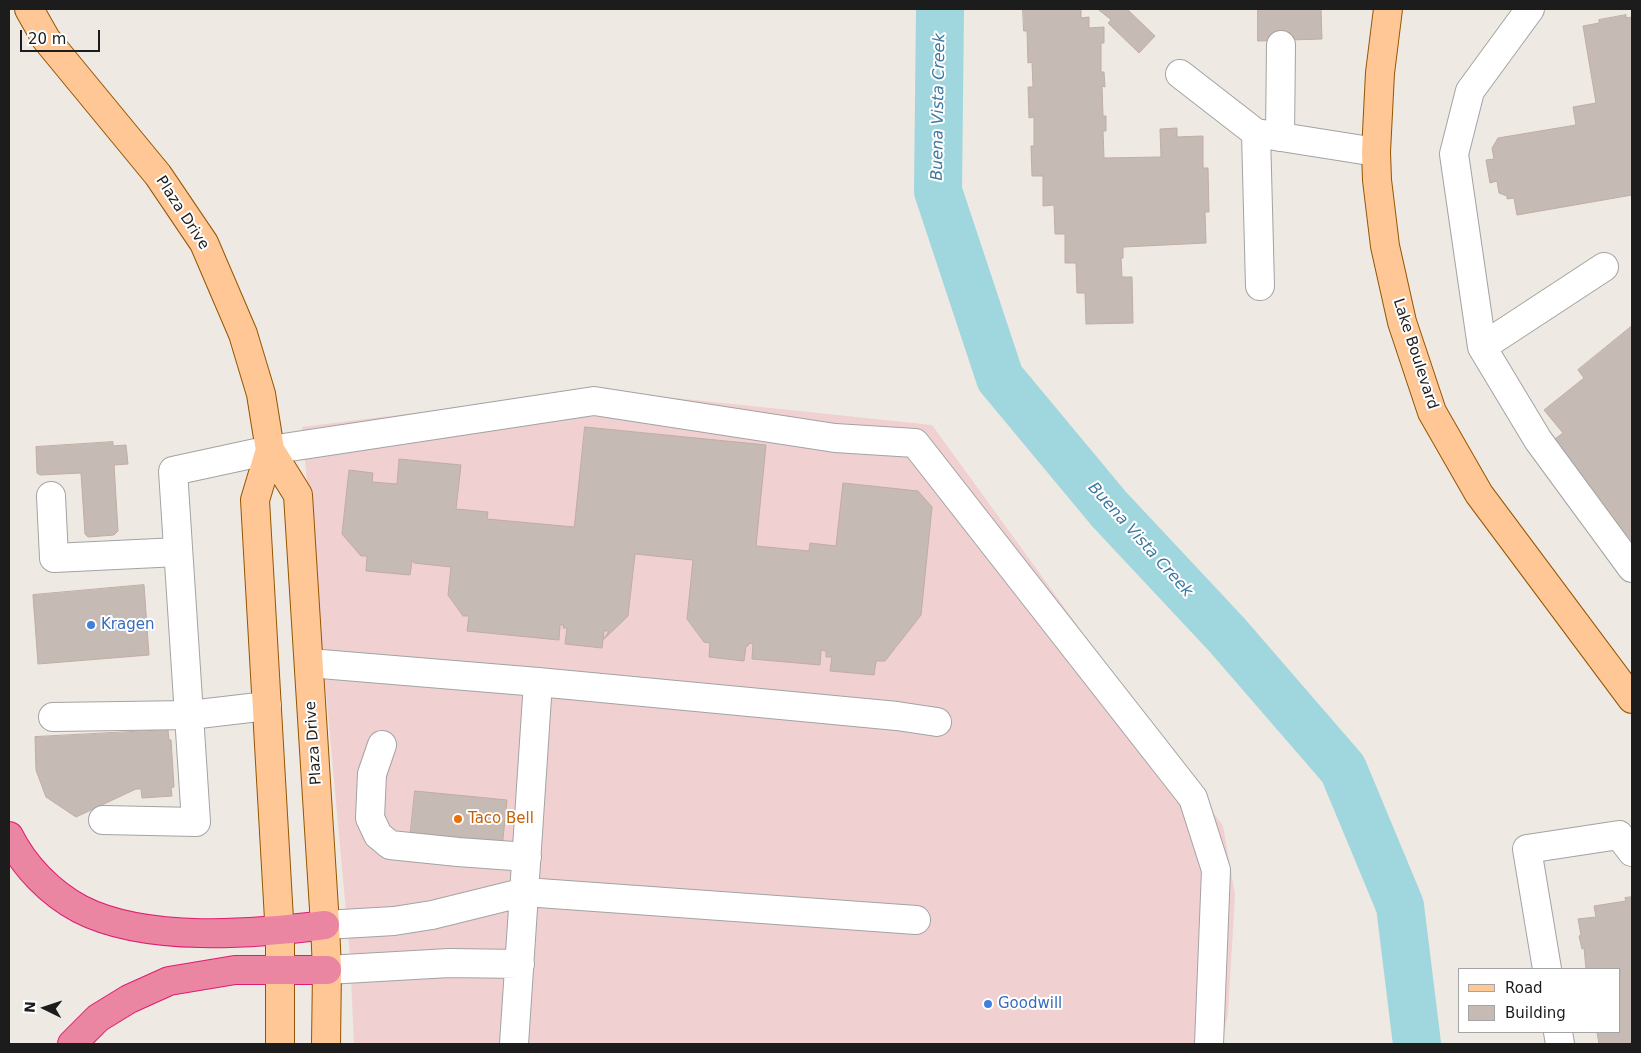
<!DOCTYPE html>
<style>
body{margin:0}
#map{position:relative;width:1641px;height:1053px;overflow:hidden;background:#eee9e2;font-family:"DejaVu Sans",sans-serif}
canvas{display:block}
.frame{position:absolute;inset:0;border:10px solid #1c1c1c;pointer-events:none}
.legend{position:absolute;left:1458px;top:968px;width:162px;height:65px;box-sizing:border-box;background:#fff;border:1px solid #a4a4a4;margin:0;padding:6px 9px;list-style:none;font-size:15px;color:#1c1c1c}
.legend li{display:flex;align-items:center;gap:10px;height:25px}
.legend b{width:25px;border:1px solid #a4a4a4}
.north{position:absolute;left:20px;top:983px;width:50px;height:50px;-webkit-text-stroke:4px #fff;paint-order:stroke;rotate:274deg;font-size:14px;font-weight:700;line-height:20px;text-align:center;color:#1c1c1c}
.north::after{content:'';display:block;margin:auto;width:18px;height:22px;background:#1c1c1c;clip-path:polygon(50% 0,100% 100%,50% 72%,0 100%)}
.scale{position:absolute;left:20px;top:30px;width:80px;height:22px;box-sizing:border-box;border:2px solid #1c1c1c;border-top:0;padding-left:6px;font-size:15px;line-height:18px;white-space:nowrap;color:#1c1c1c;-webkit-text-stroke:4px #fff;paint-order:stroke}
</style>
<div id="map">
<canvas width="1641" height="1053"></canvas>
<div class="frame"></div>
<ul class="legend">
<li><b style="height:6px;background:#ffc796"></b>Road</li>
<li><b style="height:14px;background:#c6bab5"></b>Building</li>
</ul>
<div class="north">N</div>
<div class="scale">20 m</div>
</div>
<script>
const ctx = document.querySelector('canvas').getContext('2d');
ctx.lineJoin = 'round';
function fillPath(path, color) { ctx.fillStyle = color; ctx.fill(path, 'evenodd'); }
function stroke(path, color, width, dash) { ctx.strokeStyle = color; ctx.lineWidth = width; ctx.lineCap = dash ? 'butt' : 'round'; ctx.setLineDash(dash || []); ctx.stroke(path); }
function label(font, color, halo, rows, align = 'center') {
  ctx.font = font + ' "DejaVu Sans",sans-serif'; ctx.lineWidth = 4; ctx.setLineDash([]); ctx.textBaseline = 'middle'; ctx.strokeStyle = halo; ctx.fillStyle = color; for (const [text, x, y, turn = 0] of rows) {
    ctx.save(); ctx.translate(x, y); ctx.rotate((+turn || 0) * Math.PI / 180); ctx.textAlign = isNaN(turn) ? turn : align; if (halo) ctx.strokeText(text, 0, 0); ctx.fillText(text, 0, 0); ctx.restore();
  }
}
const commercial = new Path2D(`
 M599 390 932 425 1223 826 1235 895 1228 1013 1222 1044H354L350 956 302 427Z`);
const river = new Path2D(`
 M940 9 938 191 1000 378 1109 509 1227 635 1343 769 1400 906 1417 1044`);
const building = new Path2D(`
 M1023 9H1081V18L1089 17V28L1104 27V43H1101V72H1104L1105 87 1102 86 1103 116H1106V131H1103L1104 158 1161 157 1160 129 1177 128V137L1203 136V168H1208L1209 212H1205L1206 243 1123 247V258H1121L1122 277H1132L1133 323 1086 324 1085 293H1077L1076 263H1065V234H1055L1054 205 1043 206V176H1032L1031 146H1034V117L1029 118 1028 87H1033L1032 62 1028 63 1027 31H1024Z
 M1098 9H1127L1155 36 1139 53 1108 23 1111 20Z
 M1258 9H1321L1322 39 1258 41Z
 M1626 15V18L1632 17V195L1517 215 1514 198 1507 199V196L1499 193 1497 181 1490 183 1486 160 1494 159 1492 148 1498 138 1576 125 1573 107 1596 103 1583 26 1599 23V20Z
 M1632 326V548L1552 441 1563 433 1544 410 1584 378 1578 370Z
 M585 427 766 445 756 546 809 551 810 543 836 546 843 483 918 491 932 507 921 615 885 661H876L874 675 830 671 832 657H826V651L821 650 820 665 752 659 753 644 749 643 748 646H746L744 661 709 657 710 643 704 642 687 619 693 560 635 554 628 616 603 640 609 631H604L602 648 565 644 567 628H563L564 625H560L559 640 467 631 469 616H463L448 595 451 567 414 563V561H412L410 575 366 571 367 556H361L342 534 349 470 373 473 372 482 397 484 399 459 461 465 456 509 488 512 487 519 574 527Z
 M113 442V446L126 445 128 464 114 465 118 531 114 535 88 537 85 534 81 473 40 475 37 473 36 447Z
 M144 585 149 655 38 664 33 595Z
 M168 730 169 740H171L174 787 171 788 172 796 142 798 141 789H136L76 817 46 797 36 770 35 737Z
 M415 791 507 800 502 848 410 839Z
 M1632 897V1044H1599L1597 1032H1620V969H1586L1584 948 1582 949 1579 936 1581 935 1578 919 1596 917 1594 906 1626 901 1625 898Z`);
const minor = new Path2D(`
 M1530 9 1470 91 1454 154 1482 347 1538 440 1632 568
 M1180 74 1256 133 1376 152
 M1256 133 1260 286
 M1280 137 1281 45
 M1482 347 1604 267
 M51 496 54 558 178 552
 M309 663 538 682 897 716 937 722
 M53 717 190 715 267 706
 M382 745 372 774 370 818 378 835 390 845 458 852 527 857
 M103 820 196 822 173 471 270 450 594 401 835 438 915 443 1193 798 1216 870 1209 1044
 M325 925 394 921 432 915 525 892 916 920
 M1547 969 1527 849 1619 835 1632 852
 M327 970 449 963 520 964
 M1558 1032 1560 1044
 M514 1044 538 682`);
const major = new Path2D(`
 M29 9 46 39 158 175 204 243 243 334 261 394 270 450 298 495 325 925 327 970 326 1044
 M1388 9 1380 73 1376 152 1377 180 1385 246 1402 322 1432 412 1479 494 1632 699
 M270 450 255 500 280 937V1044`);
const highway = new Path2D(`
 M9 836C24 866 50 893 80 909 146 943 254 934 325 925
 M72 1044 98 1018 129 999 169 981 235 970H327`);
const markers = [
 [91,625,5,"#3f7fe0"],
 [458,819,5,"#e8710a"],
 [988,1004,5,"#3f7fe0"]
];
const streetNames = [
 ["Plaza Drive",182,213,57],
 ["Lake Boulevard",1415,354,72],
 ["Plaza Drive",314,743,-94]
];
const shopNames = [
 ["Kragen",101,625],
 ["Goodwill",998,1004]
];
const foodNames = [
 ["Taco Bell",468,819]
];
const waterNames = [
 ["Buena Vista Creek",939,107,-89],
 ["Buena Vista Creek",1140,540,48]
];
fillPath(commercial, '#f0d0d1');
stroke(river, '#a0d6de', 48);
fillPath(building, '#c6bab5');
stroke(building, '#c0ada3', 1);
stroke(minor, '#a3a3a3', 30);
stroke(major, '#955500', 30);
stroke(highway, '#de1c72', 30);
stroke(minor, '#fff', 28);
stroke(major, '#ffc796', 28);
stroke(highway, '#ea85a2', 28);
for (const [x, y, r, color] of markers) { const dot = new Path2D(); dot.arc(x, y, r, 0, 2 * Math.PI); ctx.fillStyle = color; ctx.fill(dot); stroke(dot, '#fff', 2); }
label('15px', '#1c1c1c', '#fff', streetNames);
label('15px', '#366cbe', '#fff', shopNames, 'left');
label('15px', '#c56008', '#fff', foodNames, 'left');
label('italic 16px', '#40799f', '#fff', waterNames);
</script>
